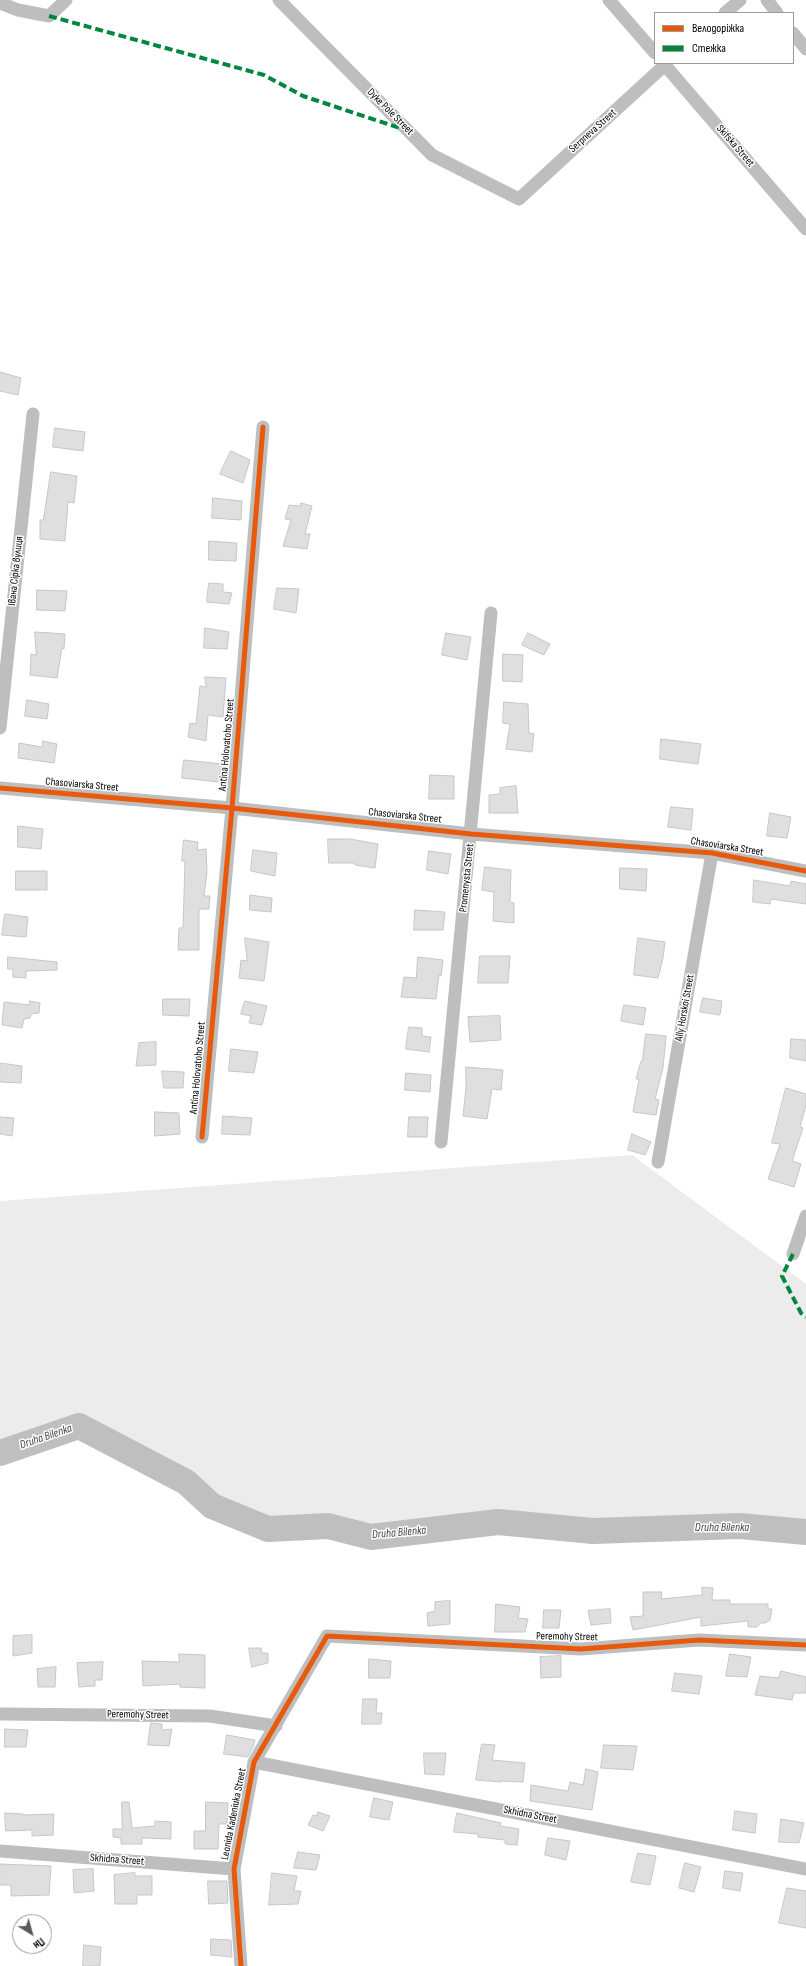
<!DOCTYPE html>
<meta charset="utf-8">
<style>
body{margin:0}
#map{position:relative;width:806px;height:1966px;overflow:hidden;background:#fff;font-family:"Sofia Sans Condensed",sans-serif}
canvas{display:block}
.legend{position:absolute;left:654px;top:12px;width:140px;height:52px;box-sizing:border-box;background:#fff;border:1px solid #999;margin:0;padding:5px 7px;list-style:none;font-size:12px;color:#000}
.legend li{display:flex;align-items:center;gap:8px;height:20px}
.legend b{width:20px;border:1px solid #999}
.north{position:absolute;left:12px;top:1914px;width:40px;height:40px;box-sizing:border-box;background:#fff;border:1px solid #999;border-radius:50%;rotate:143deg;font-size:11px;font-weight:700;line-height:16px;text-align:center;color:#000}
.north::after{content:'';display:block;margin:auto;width:14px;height:18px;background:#595959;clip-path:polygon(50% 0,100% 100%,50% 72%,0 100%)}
</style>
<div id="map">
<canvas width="806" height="1966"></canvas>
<ul class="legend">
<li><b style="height:5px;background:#e8590c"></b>Велодоріжка</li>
<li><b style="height:5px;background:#00873e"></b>Стежка</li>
</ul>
<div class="north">Пн</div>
</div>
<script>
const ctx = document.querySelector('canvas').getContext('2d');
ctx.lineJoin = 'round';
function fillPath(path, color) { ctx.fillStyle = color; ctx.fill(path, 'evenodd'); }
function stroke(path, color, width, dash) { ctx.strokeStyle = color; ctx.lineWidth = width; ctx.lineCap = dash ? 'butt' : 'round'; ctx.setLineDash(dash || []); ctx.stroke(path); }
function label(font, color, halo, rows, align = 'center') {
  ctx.font = font + ' "Sofia Sans Condensed",sans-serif'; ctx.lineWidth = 3; ctx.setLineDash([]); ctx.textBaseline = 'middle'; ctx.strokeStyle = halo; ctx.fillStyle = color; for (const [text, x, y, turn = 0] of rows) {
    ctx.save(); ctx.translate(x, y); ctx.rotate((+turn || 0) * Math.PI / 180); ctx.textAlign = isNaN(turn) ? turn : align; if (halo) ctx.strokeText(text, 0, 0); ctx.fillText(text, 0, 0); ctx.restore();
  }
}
const green = new Path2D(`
 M632 1155 806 1284V1532L740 1526 593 1531 498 1522 371 1537 328 1526 268 1529 212 1506 186 1482 79 1427 0 1453V1201Z`);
const river = new Path2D(`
 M0 1453 79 1426 186 1482 212 1506 268 1529 328 1526 371 1537 498 1522 593 1531 740 1526 806 1532`);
const building = new Path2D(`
 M0 372 21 378 18 395 0 391Z
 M55 428 85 432 83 451 53 447Z
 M231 451 250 460 243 483 220 474Z
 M51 472 77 476 74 503 68 502 65 541 40 539V520H43Z
 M213 498 242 501 241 520 212 518Z
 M301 503 312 506 305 534H310L307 549 283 546 291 520 285 519 289 505 300 506Z
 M209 541 237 543 236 561 209 560Z
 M209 583 223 584V592L232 593 229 604 207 602Z
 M277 588 299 589 296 613 274 609Z
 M37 590 67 591 65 611 37 610Z
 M205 628 229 632 227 649 204 648Z
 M35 632 65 634 64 649 62 648 57 678 30 675 31 654 36 655Z
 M446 633 471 637 467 660 442 655Z
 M528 633 550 644 544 655 522 645Z
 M503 654 523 655 522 682 503 681Z
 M205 677 226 678 223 717 208 715 206 741 188 737 190 723 196 724 200 686 206 687Z
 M27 700 49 704 47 719 25 716Z
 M504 702 528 704 529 733 534 734 532 752 506 749 510 724 503 723Z
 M661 739 701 744 698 764 660 759Z
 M43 741 57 744 54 763 18 758 19 743 42 747Z
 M184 760 223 764 218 782 182 778Z
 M430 775 454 776V799H429Z
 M516 786 518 813H489V795L500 794V788Z
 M671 807 693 809 691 830 668 827Z
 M770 813 791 817 787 838 767 836Z
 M18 826 43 829 41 849 18 847Z
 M328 839H350L378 844 375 868 355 865V863H329Z
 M184 840 198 842 197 850 206 849 207 872 204 896H210L209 909H199V950H178L179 928H183L185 861H182Z
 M253 850 277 853 275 876 251 871Z
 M429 851 451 854 448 874 427 870Z
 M485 867 511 870 510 902 514 903V923L493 921 494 892 482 890Z
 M620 868 647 869 646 891 620 889Z
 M16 871H47V890H16Z
 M754 880 790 886 791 881 806 884V904L771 899 770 904 753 902Z
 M250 895 272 898 271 912 250 910Z
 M415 910 445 912 443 930H414Z
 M5 914 28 917 26 937 2 935Z
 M245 938 269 942 264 981 239 978 241 960 247 961Z
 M638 938 665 942 663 958 658 978 634 975Z
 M480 956H510L508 983H478Z
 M8 957 57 962V970L26 971V978L13 977V969H8Z
 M418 957 443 960 441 976 439 975 436 999 401 997 404 977 416 978Z
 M703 998 722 1001 720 1015 700 1012Z
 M163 999H190L189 1016 163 1015Z
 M30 1001 40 1003 39 1013 31 1014 30 1018 24 1019 22 1028 2 1025 4 1002 29 1005Z
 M245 1001 267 1006 262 1025 249 1023 251 1016 241 1014Z
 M624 1005 646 1008 643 1025 621 1021Z
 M500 1016 501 1040 470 1042 468 1017Z
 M409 1027 422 1028V1036L431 1037 429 1052 406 1049Z
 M646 1034 666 1036 663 1068 655 1099 659 1100 656 1115 633 1112 639 1079H636L641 1061H642Z
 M791 1039 806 1040V1061L790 1058Z
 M156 1042V1065L136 1066 139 1043Z
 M231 1049 258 1052 254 1073 229 1071Z
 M0 1063 22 1066 21 1083 0 1082Z
 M466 1067 503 1070 501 1090 492 1089 487 1119 463 1116 466 1087Z
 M162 1071 184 1072 183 1088H164Z
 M406 1073 431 1075 430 1092 405 1090Z
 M786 1088 806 1094V1105L800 1127 803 1128 792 1161 801 1164 794 1187 768 1179 780 1144 772 1143Z
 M155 1112 179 1113 180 1134 155 1136Z
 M223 1116 252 1118 250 1135 222 1134Z
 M0 1117 14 1118 12 1136 0 1134Z
 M409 1117H428L427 1137H408Z
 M632 1134 651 1142 645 1155 628 1150Z
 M702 1587 713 1588 712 1600H730V1604H768V1609H772L770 1620 765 1623H761L757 1627H748V1621L701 1626V1617L633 1630 630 1617 643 1616V1592H662L661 1599 702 1595Z
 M450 1601V1624L428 1626 427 1613 435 1611V1602Z
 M496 1604 520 1607 518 1618 528 1619 525 1632H495Z
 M610 1609 611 1623 591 1625 588 1611Z
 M544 1610H561L559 1628H543Z
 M32 1635V1653L13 1656V1636Z
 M249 1648H261L262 1653H268V1663L252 1667Z
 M179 1654 205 1655V1688L180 1687V1684L143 1686 142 1661 179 1662Z
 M730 1654 751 1657 747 1677 726 1676Z
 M561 1656V1677L541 1678 540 1657Z
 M369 1659 391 1661 390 1678H369Z
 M103 1662 102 1680H95V1686L79 1687 77 1663Z
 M56 1667 55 1687H38L37 1669Z
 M781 1671 806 1677V1693H794L792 1700 755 1695 760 1676 778 1678Z
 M675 1673 702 1676 699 1694 672 1691Z
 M363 1699H377L376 1713H382L381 1724H362Z
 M151 1723 162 1724V1730L172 1729 169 1746 148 1745Z
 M5 1729 28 1730 26 1747H5Z
 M227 1735 255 1740 253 1747 248 1757 224 1754Z
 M482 1744 495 1745 492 1760 525 1763 523 1782 501 1781V1782L476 1780Z
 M604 1745 637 1746 633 1770 601 1768Z
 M424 1753H446L444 1775 425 1774Z
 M586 1769 598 1772 592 1810 530 1801 531 1785 568 1791 570 1782 583 1785Z
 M374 1798 393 1802 389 1820 370 1817Z
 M122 1802H129L132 1828 155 1826V1821L171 1822V1839L142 1838V1844H121V1838L113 1837V1829H122Z
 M206 1802 228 1803 227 1824H219L218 1849H194V1831H205Z
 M735 1811 757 1814 755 1833 733 1830Z
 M318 1812 330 1816 323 1831 308 1825 313 1815 316 1816Z
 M5 1813 23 1814V1815L54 1814 53 1835 32 1836V1830L6 1831Z
 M457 1813 501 1823 500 1826 519 1829 517 1845 505 1844V1840L478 1837V1834L454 1832Z
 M781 1819 804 1823 799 1843 779 1842Z
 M548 1838 570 1841 566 1860 545 1855Z
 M298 1852 320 1855 316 1870 294 1868Z
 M638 1853 656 1856 650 1885 631 1882Z
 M685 1863 701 1867 694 1892 679 1888Z
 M0 1864 51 1866 49 1895 11 1896V1885H0Z
 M93 1869 94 1891 74 1893 73 1870Z
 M725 1871 743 1873 740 1891 723 1888Z
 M135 1873V1876H152V1895H137V1904H115L114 1875Z
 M272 1873 297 1876 294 1891H301L298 1904 269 1905Z
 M208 1881H227L228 1903 209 1904Z
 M787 1888 806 1891V1928L779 1923Z
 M211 1939 231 1940 232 1957 211 1955Z
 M84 1945 101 1947 100 1966H83Z`);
const street = new Path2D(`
 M279 0 432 155 519 199 667 63
 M609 0 655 53
 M767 0 777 13
 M0 3 18 10 49 16 66 0
 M725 13 740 0
 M793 33 806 49
 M663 63 806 229
 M0 728 33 414
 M0 788 232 808 471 834 712 853 806 871
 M202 1137 232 808 263 427
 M441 1142 491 613
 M658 1162 712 853
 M793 1254 806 1216
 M0 1714 210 1716 276 1726
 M254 1762 806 1869
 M0 1851 234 1869
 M241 1966 234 1869 254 1762 327 1636 581 1649 699 1640 806 1645`);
const quiet = new Path2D(`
 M49 16 264 75 303 96 409 131
 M793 1254 782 1276 801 1313 806 1317`);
const cycleway = new Path2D(`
 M0 788 232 808 471 834 712 853 806 871
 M202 1137 232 808 263 427
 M241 1966 234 1869 254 1762 327 1636 581 1649 699 1640 806 1645`);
const streetNames = [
 ["Dyke Pole Street",390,112,45],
 ["Serpneva Street",593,131,-42],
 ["Skifska Street",735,146,49],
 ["Івана Сірка вулиця",16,571,-84],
 ["Antina Holovatoho Street",227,745,-85],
 ["Chasoviarska Street",82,785,5],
 ["Chasoviarska Street",405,816,6],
 ["Chasoviarska Street",727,847,9],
 ["Promenysta Street",467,878,-84],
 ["Ally Horskoi Street",685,1008,-80],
 ["Antina Holovatoho Street",198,1068,-85],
 ["Peremohy Street",567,1637,1],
 ["Peremohy Street",138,1715,1],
 ["Leonida Kadeniuka Street",234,1814,-79],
 ["Skhidna Street",530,1815,11],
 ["Skhidna Street",117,1860,4]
];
const waterNames = [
 ["Druha Bilenka",46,1437,-19],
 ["Druha Bilenka",722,1528],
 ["Druha Bilenka",399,1533,-5]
];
fillPath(green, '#ececec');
stroke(river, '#bfbfbf', 26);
fillPath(building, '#dfdfdf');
stroke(building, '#c7c7c7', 1);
stroke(street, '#bebebe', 13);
stroke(quiet, '#00873e', 4, [8, 4]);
stroke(cycleway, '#e8590c', 5);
label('11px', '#000', '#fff', streetNames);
label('italic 12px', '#444', '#fff', waterNames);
</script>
